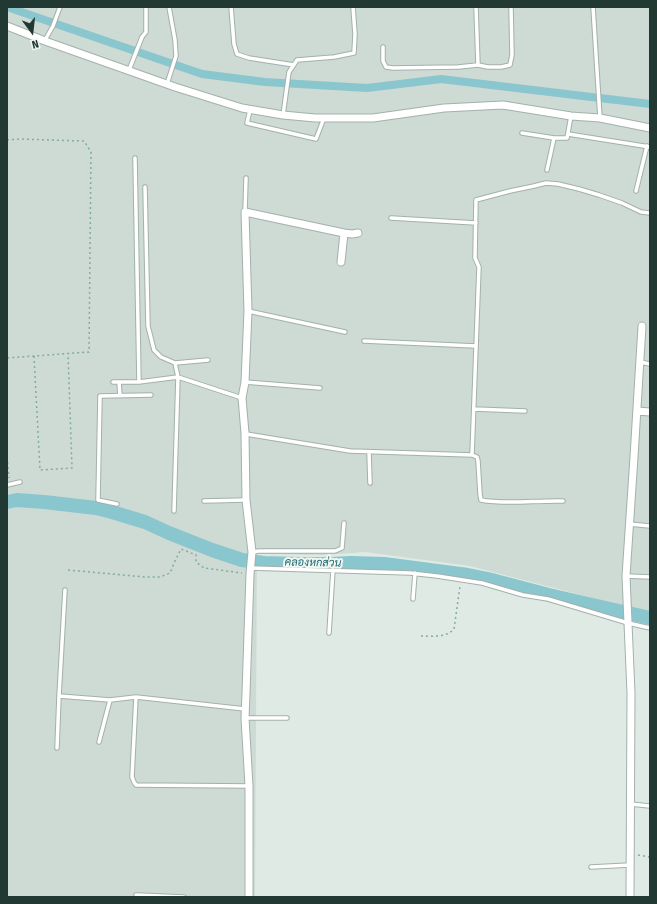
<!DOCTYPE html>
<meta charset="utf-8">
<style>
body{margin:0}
#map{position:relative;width:657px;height:904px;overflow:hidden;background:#e0eae5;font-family:"Fira Sans Condensed",sans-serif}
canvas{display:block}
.frame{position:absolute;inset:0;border:8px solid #213932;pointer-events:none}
.north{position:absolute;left:12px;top:12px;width:40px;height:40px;-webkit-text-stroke:3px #f0f7f3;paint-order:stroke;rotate:165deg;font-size:11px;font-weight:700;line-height:16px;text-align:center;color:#213932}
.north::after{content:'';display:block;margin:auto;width:14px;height:18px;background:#213932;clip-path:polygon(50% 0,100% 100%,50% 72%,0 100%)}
</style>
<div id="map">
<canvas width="657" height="904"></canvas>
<div class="frame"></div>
<div class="north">N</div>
</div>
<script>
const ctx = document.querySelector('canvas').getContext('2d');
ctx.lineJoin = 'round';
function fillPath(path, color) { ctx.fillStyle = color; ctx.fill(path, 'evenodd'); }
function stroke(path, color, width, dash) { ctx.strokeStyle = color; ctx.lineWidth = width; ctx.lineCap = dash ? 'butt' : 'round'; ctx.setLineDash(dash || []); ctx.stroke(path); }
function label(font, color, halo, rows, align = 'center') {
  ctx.font = font + ' "Fira Sans Condensed",Sarabun,sans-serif'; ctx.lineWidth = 4; ctx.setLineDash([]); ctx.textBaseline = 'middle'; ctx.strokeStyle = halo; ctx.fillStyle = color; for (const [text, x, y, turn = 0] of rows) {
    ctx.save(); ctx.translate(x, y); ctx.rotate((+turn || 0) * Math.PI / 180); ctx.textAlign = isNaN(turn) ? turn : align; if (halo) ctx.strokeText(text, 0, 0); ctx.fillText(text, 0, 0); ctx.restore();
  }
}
const built = new Path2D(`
 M7 7H650V613L470 566 365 552 323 555 257 554 255 897H7Z`);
const canal = new Path2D(`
 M7 7 202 74 265 82 367 88 441 79 650 104`);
const river = new Path2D(`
 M7 502 17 500 44 502 96 508 112 512 145 522 169 533 212 550 242 560 264 563 302 564H330L351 563 384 564 468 575 488 579 549 595 623 612
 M628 613 650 618`);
const path = new Path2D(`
 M7 140 19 139 84 141 91 152 89 352 7 358
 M34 356 40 470 72 468 68 353
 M7 457 9 478
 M68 570 145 577H160L170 573 175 561 181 549 196 555V562L204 568 242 573
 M421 636C432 636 446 638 454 629L460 586
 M638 855 650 857`);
const lane = new Path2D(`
 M231 7 234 44 237 54 249 58 294 65
 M476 7 478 65
 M593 7 600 118
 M45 40 53 26 60 7
 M383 47V61L386 67 393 68 458 67 478 65 488 67H501L510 65 512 55 511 7
 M129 70 142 37 146 32V7
 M167 84 176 56 175 40 169 7
 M250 110 247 123 316 139 324 118
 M283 115 289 72 297 60 334 57 354 53 355 34 353 7
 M522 133 554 138H567L571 116
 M568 134 650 147
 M135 158 139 382
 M547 170 554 138
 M145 187 148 326 154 350 161 357 175 363 178 377 174 511
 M636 191 647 146
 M245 212 246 178
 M391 218 476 223
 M248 311 345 332
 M364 341 476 346
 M640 362 650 364
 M175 363 208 360
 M113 382H139L178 377 242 398
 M119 382 120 396
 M245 382 320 388
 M474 409 525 411
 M246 434 350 451 472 455 477 457 478 461 480 494 481 500C507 505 536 500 563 501
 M369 452 370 483
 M472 455 479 267 475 258 476 200 510 191 534 186 546 183 558 184 579 189 599 195 622 203 641 212 650 213
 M7 485 20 482
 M204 501 246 500
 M117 504 98 500 100 396 151 395
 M629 524 650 526
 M252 552 259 551H335L342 548 344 523
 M250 568 410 573 437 576 482 583 523 595 548 599 628 623 650 628
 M626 576 650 577
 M65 590 59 696 110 700 136 697 245 709
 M413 599 415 573
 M329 633 333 570
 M136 697 132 777 134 782 136 785 249 786
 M245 718H287
 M99 742 110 700
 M57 748 59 696
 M630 804 650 806
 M591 867 630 865
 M136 895 184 897`);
const street = new Path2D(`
 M7 26 45 41 175 87 242 108 283 115 315 118H373L444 108 503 105 571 116 600 118 650 128
 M341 262 344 233
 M637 411 650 412
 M249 897V786L245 718 246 693 250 574 252 552 246 500 245 433 242 398 245 382 248 311 245 212 344 233 352 234 358 233
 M630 897 631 693 626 576 634 457 642 326`);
const waterNames = [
 ["คลองหกส่วน",313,563,1]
];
fillPath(built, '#cedad4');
stroke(canal, '#8ac6cd', 8);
stroke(river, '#8ac6cd', 14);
stroke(lane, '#a3b1ac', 5.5);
stroke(street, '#a3b1ac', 9);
stroke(path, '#82ac9d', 1.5, [2, 3]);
stroke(lane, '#fff', 3.5);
stroke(street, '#fff', 7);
label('italic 11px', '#1f6872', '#f0f7f3', waterNames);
</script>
